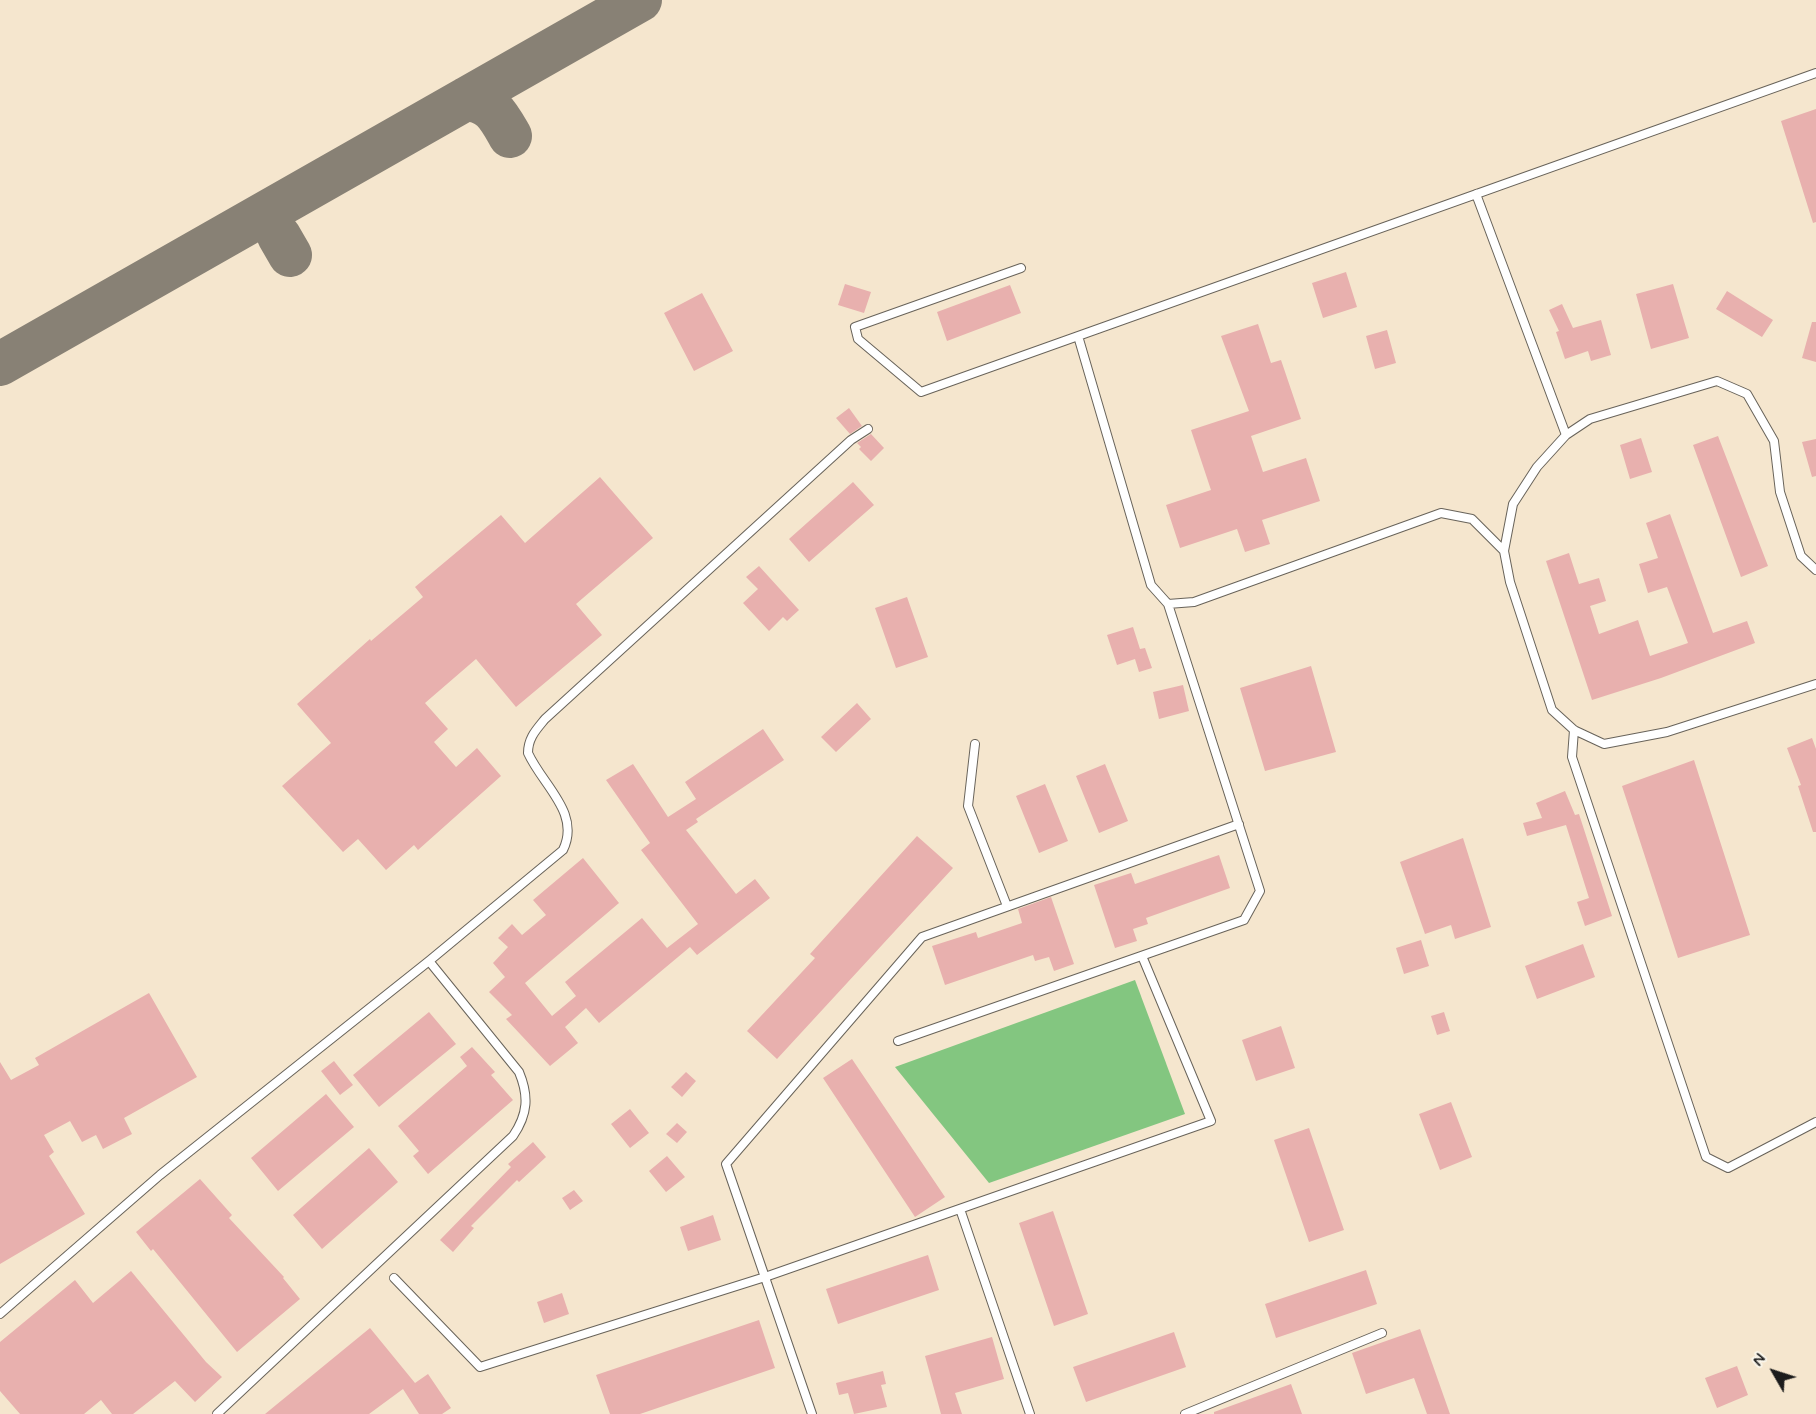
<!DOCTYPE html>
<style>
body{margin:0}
#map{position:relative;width:1816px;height:1414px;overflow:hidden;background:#f5e6ce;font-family:Mynerve,sans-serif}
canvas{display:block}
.north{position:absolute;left:1744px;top:1342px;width:60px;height:60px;-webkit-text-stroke:4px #fbf7ec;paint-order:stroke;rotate:309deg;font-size:16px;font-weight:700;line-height:24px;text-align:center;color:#1c1c1c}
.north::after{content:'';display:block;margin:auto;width:21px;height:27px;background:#1c1c1c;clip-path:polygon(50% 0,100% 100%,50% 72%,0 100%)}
</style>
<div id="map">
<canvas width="1816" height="1414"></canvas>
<div class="north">N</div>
</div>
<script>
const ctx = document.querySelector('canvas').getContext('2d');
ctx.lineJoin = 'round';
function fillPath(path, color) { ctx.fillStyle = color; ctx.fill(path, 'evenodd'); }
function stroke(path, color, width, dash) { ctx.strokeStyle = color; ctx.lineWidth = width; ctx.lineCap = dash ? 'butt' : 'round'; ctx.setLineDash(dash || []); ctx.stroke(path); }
const green = new Path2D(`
 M1135 980 1185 1114 989 1183 895 1067Z`);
const taxiway = new Path2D(`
 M466 99C492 102 498 115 510 136
 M279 236 290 255
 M0 364 640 0`);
const building = new Path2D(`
 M1816 109V222L1813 223 1781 121Z
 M1346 272 1357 307 1323 318 1312 283Z
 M845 284 871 292 864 313 838 305Z
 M1673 284 1689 338 1651 349 1636 294Z
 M1010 285 1021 313 947 341 937 312Z
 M1727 291 1773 320 1762 337 1716 309Z
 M702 293 733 351 694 371 664 313Z
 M1562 304 1573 328 1601 320 1611 355 1591 361 1588 351 1565 359 1556 332 1559 331 1549 310Z
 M1812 322H1816V362L1802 358Z
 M1258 324 1271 363 1281 360 1301 419 1251 436 1263 472 1306 458 1320 501 1262 520 1270 544 1245 552 1237 529 1180 548 1166 505 1211 490 1191 430 1249 411 1221 336Z
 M1387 330 1396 363 1375 369 1366 336Z
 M849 408 862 426 850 434 836 418Z
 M871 434 884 448 871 461 859 449 861 447 857 443Z
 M1718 436 1768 566 1741 577 1693 445Z
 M1641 438 1652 472 1630 479 1620 445Z
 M1816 439V476L1812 477 1802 442Z
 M600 477 653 538 576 604 602 635 516 707 476 659 425 703 448 729 434 742 456 767 477 748 501 776 418 850 414 845 386 870 358 839 343 852 282 786 331 743 297 704 370 639 371 641 423 597 415 587 501 515 525 543Z
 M853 482 874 505 809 562 789 539Z
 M1670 514 1713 633 1747 621 1755 643 1661 678 1592 700 1546 561 1569 553 1579 584 1599 578 1606 601 1590 606 1599 634 1638 620 1650 656 1688 643 1667 587 1648 593 1639 564 1658 558 1646 523Z
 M759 566 799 610 787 621 783 617 769 631 743 603 758 589 746 577Z
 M907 597 928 657 896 668 875 608Z
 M1133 627 1140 649 1145 648 1152 668 1139 672 1135 659 1117 665 1107 635Z
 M1311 666 1336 752 1265 771 1240 688Z
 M1183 685 1189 711 1159 719 1153 692Z
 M857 703 871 719 836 752 821 737Z
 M763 729 784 760 696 819 698 822 686 830 736 894 755 879 770 898 697 955 690 947 599 1023 586 1008 565 1027 578 1043 550 1066 506 1019 512 1015 489 992 505 977 493 963 508 947 498 938 512 924 522 935 546 915 533 900 583 858 619 903 525 983 552 1016 576 996 565 982 642 918 667 948 698 924 641 850 650 843 606 780 633 764 668 817 696 799 685 782Z
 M1812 738 1816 749V832H1813L1798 786 1801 785 1787 748Z
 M1694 760 1750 935 1678 958 1622 786Z
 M1105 764 1128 821 1099 833 1076 776Z
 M1045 784 1068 841 1039 853 1016 796Z
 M1565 791 1575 815 1579 814 1612 916 1585 926 1577 902 1589 898 1566 825 1527 836 1523 823 1542 818 1536 803Z
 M917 836 953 868 777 1059 747 1031 815 958 810 954Z
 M1463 838 1491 927 1455 939 1451 925 1425 934 1400 862Z
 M1219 855 1230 888 1146 918 1148 924 1133 929 1137 941 1115 948 1094 885 1131 873 1135 884Z
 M1051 897 1074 964 1054 971 1049 957 1035 961 1033 955 945 985 932 946 976 932 978 938 1022 923 1018 909Z
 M1421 940 1429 966 1404 974 1396 948Z
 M1583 944 1595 977 1537 999 1525 966Z
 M149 993 197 1077 124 1118 132 1134 103 1149 96 1135 82 1142 70 1121 44 1135 54 1152 49 1156 85 1214 0 1264V1062L11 1080 39 1065 35 1058Z
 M429 1012 456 1044 379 1107 353 1075Z
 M1444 1012 1450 1031 1437 1035 1431 1016Z
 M1281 1026 1295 1068 1256 1081 1242 1040Z
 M472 1047 495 1072 491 1075 513 1100 428 1174 413 1156 419 1151 398 1126 467 1066 460 1057Z
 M852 1059 945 1197 915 1217 823 1078Z
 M334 1061 353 1085 340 1095 321 1071Z
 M686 1072 696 1081 682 1097 671 1087Z
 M326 1094 354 1127 278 1191 251 1158Z
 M1451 1102 1472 1157 1440 1170 1419 1114Z
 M630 1109 649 1133 630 1148 611 1124Z
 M677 1123 687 1132 677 1143 666 1134Z
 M1309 1128 1344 1230 1309 1242 1274 1140Z
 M533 1142 546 1157 519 1182 517 1180 471 1226 474 1228 453 1252 440 1240 511 1167 508 1164Z
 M369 1148 398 1182 322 1249 293 1215Z
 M667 1156 685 1177 666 1192 649 1171Z
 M200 1179 232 1215 229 1218 284 1277 283 1278 300 1299 237 1352 153 1249 151 1251 136 1232Z
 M574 1190 583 1201 570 1210 562 1198Z
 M1053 1211 1088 1314 1054 1326 1019 1223Z
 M713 1215 721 1240 688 1251 680 1227Z
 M928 1255 939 1290 838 1324 826 1289Z
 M1366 1270 1377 1304 1276 1338 1265 1304Z
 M131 1271 206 1362 222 1377 195 1402 175 1381 133 1414H112L101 1400 84 1414H20L0 1391V1342L75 1280 93 1303Z
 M562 1293 569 1314 544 1323 537 1302Z
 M759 1320 775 1368 640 1414H610L596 1375Z
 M370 1328 415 1383 428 1374 451 1408 442 1414H419L403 1389 369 1414H265Z
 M1420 1329 1450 1414H1427L1414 1378 1366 1394 1352 1353Z
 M1174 1332 1186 1367 1086 1402 1073 1367Z
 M992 1337 1004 1379 955 1393 962 1414H941L925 1356Z
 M1737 1366 1748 1395 1717 1408 1705 1378Z
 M883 1371 886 1384 881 1385 887 1407 854 1414 848 1393 839 1395 836 1383Z
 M1291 1384 1302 1414H1214V1412Z`);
const service = new Path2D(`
 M1476 194 1566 435 1537 467 1513 504 1504 551
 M1021 268 855 327 858 339 921 392 1816 73
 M1566 435 1590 419 1717 381 1747 394 1774 441 1780 492 1801 556 1816 570
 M1168 604 1194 602 1441 513 1472 519 1504 551 1510 582 1552 710 1574 730 1604 744 1667 732 1816 684
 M1574 730 1572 757 1706 1157 1728 1168 1816 1122
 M975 744 968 806 1007 906
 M898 1041 1244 920 1260 891 1168 604 1151 585 1078 336
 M960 1209 1030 1414
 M394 1278 480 1367 765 1277 1211 1121 1142 956
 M0 1314 160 1175 429 961 563 850C581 813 543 786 528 753 528 738 536 730 545 719L851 440 868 429
 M217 1414 513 1136C528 1114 529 1096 519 1072L429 961
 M812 1414 726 1164 922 937 1239 824
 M1185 1414 1382 1333`);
fillPath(green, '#83c680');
stroke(taxiway, '#888175', 44);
fillPath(building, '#e8b0ae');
stroke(service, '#68635a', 10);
stroke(service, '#fff', 8);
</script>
